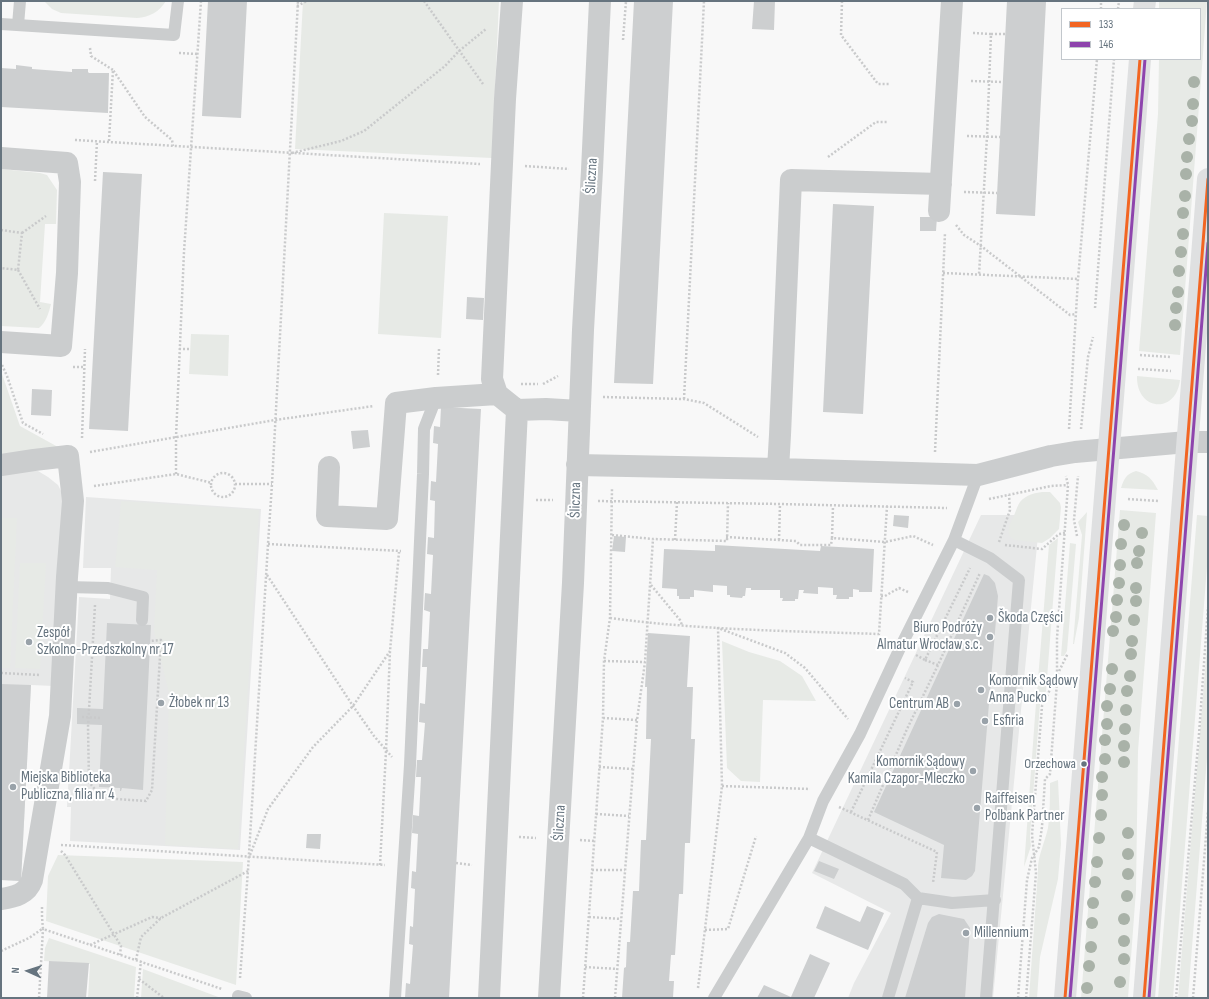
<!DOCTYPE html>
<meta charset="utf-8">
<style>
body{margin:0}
#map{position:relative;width:1209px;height:999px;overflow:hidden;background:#f8f8f8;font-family:"Sofia Sans Condensed",sans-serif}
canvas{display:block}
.frame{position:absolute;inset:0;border:2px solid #66747f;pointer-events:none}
.legend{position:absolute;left:1061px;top:8px;width:140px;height:52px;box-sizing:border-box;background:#fff;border:1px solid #c2c7cc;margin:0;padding:5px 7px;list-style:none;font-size:12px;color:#66747f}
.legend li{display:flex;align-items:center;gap:8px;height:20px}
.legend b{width:20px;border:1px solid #c2c7cc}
.north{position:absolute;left:8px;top:951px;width:40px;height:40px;-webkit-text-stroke:3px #fff;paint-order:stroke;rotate:273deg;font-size:11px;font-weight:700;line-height:16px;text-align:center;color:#66747f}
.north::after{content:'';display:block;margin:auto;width:14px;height:18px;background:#66747f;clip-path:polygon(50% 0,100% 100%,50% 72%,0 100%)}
</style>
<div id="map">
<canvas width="1209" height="999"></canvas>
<div class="frame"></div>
<ul class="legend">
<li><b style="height:5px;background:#f26522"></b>133</li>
<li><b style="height:5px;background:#8e44ad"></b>146</li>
</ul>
<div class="north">N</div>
</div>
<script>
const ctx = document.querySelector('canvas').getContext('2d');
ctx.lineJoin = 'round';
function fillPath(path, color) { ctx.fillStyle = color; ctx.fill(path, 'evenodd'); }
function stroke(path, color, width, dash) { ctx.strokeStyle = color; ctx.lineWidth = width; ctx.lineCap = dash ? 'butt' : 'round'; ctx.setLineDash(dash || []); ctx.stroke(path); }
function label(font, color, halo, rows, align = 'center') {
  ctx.font = font + ' "Sofia Sans Condensed",sans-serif'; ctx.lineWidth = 4; ctx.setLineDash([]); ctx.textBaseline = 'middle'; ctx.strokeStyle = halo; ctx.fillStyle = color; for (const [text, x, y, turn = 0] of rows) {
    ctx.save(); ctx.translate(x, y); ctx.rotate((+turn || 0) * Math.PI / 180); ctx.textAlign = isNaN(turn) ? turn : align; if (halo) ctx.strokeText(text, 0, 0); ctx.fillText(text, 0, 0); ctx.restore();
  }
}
const built = new Path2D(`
 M30 469 38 471 48 477 58 485 63 495 54 686 31 685 21 881 1 880V474Z
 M86 497 261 509 240 850 70 841 71 807H67L79 597 110 599 111 568H83Z
 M981 515H1040L993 998H848L854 983 891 913 812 873Z`);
const green = new Path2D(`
 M44 1H166C159 12 150 17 137 18L61 13 52 9Z
 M303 1H499L492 158 295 149Z
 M1159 1H1207L1180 355 1139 351 1158 114 1159 59H1200V9H1159Z
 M1 169 40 173 47 175 57 190 56 224H45L40 302 51 304C49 312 46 323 39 328L1 326Z
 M384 213 448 216 441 338 378 334Z
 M191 334 229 335 228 376 189 374Z
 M1 371 20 426 58 447 1 457Z
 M1137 376 1180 380C1176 415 1136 411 1137 376Z
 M1136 471C1148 474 1152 479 1158 490L1121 488C1124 479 1126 474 1136 471Z
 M1042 492H1050L1060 503 1061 507 1059 529 1050 538 1042 543 1015 540C1003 534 1011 523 1015 513 1016 510 1018 505 1020 502 1026 495 1034 493 1042 492Z
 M121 501 259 510 238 849 165 845 169 693 154 631 157 570 115 567Z
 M1120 510 1156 513 1138 751 1136 890 1128 998H1081Z
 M1087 512 1079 618 1074 644H1073L1082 535 1078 522Z
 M1197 515 1208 516V554L1173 998H1158Z
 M1 518H17L10 668H1Z
 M1058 538 1046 691 1040 704 1030 836 1031 846 1024 867 1035 716 1049 545Z
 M1070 543 1076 544 1067 651 1064 656H1061Z
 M20 563H46L40 669 15 668Z
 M1208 635V745L1188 998H1178Z
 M722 641 749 652 780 661 802 676 816 701 763 700 760 782 741 781 727 768Z
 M1058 780 1061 844 1058 879 1040 957 1037 998H1029L1038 871C1037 858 1045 842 1048 828 1050 813 1050 798 1050 783Z
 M58 855 243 862 236 985 46 921 48 876Z
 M49 938 136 967 134 998H88L90 964 44 961 45 948Z
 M143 969 221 998H141Z`);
const building = new Path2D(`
 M208 1H247L241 118 202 116Z
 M634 1H673L653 384 614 383Z
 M754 1H775L774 30 752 29Z
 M1007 1 1046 2 1035 216 996 214Z
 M16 65 32 67V69L72 72V69H88V72L89 73H109L108 113 1 107V68L16 69Z
 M103 172 142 174 128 431 89 429Z
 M833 204 874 206 863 414 823 412Z
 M920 217H937L936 231H920Z
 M467 297 484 298 483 320 466 319Z
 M32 389 52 390 51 416 31 415Z
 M441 407 481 409 449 998H405L406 983 410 984 413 945 409 944 410 926 413 927 415 889 411 888 412 871 416 872 418 834 412 833 413 815 419 816 421 777H416L417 760H422L425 723 419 722 420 703 425 704 427 667H422L423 649H428L430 612 424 610 425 593 431 594 433 555 427 554 428 537 434 538 435 501 430 500 431 481 436 482 438 444 433 443 434 426 440 427Z
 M368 430 370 447 353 449 351 431Z
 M894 515 909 516 908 528 893 526Z
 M614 536 626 537 625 552 612 551Z
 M715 545 820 551 821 546 874 549 872 592H859V590L853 589V597H849V599H836L837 595H833V588L818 587V594L803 593 804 590H799L798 599H795V601H782L783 598H780V590H751V588H746L745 596H743L742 598 730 597V595H727V586L713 585V592L694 590V597H690V599H679V596H677V589L662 588 664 549 715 551Z
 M984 574 989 576 995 583 998 596 975 871 972 876 966 880 941 878 944 845 874 812Z
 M107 623 151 625 143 790 122 788 121 791H120V788L99 787 102 725 77 724V708L103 709Z
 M648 633 690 636 687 687H693L691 739H695L690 843H685L683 894H679L675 955H671L669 981H674L673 998H622L624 968 626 967 627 942H630L633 891H639L641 840H646L651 739H646L647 687H645Z
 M1 684 31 685 21 881 1 880Z
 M307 834H321L320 849 306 848Z
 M819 861 839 869 834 879 814 871Z
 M825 906 860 922 867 906 884 913 868 950 816 928Z
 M939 914 964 919 970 928 965 998H905L928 923 932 917Z
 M810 954 830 963 814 998H757L764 985 791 997Z
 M49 961 89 963 86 998H47Z`);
const path = new Path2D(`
 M424 1 483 84
 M842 1 841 35 878 84H890
 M297 6 307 1
 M1101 9V1
 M1118 9 1119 1
 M973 33 991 34 987 136 979 275
 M991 34H1006
 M623 40 626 1
 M90 48 91 56 113 70
 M179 53 198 54
 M971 81 1003 82
 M967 136 1000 137
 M75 140 480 164
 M109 141 113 70 145 117 172 140 173 146
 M292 153 341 141 364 131 445 66 459 51 486 29
 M828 157 876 122H888
 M525 166 569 169
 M95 181 97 141
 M964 192 997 193
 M956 225 964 235 981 246 1070 315 1076 314
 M1 230 22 233 18 270 1 268
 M22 233 46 216
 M18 270 40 309
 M943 273 1078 279
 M1095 308 1114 59
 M179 349H191
 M1140 355 1171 357
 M2 365 7 376 23 423 43 434
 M73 367H84
 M1138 369 1171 371
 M438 375 439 349
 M521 384H538
 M543 384 558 376
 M603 397 684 399 704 403 758 437
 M684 399 704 1
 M1069 429 1078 279 1097 59
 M1081 429 1088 357 1093 337
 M82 438 85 349
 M90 452 275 420 374 406
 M935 452 945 233
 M211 485a12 12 0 1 1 24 0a12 12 0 1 1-24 0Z
 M176 474V437L184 252 201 1
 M235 484H272
 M94 486 176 474 212 483
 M989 499 1051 486 1068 485
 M1128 499 1159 501
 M536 500H553
 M598 501 780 504 947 508
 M612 535 653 539 727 541 728 503
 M1077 536 1074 520 1078 476
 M726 537 796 541 800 545H831L832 538 885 542 913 536 933 545
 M832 538 833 506
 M675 540 677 502
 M779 540 780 504
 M999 542 1010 510 1009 495
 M268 544 401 551
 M1005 545 1042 549 1059 534 1065 533
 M267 575 353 706 374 736 392 757
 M651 585 680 620 682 625
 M881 596H885L899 588 908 592
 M95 605 88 727 89 782 102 798 146 801 152 790 161 640 150 641
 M610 618C699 630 789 631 879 634L887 506
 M916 655 925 660 970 568
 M925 660 938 665
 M604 661 645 662
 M1 673 40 675
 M82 717 102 718
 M603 718 637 720
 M599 767 633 769
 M722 786 810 789
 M839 807 937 852 933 883
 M851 812 913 682 905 678
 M596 814 629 816
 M868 820 907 729 938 665 980 573
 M519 837 536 838
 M580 840 594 841
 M61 845 385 865
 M61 851 65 855 121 946 120 955
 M250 855 268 809 313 747 353 706 390 651
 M456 863 472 865
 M380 865 386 751 390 651 399 552
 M592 870H625
 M42 907V917L43 929 222 989
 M589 917 621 919
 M705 930 728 929 756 836
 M90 945 152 917 161 918
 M1 951 29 938 42 929
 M136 960 141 937 161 918 248 871
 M585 967 617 969
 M240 978 248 870 268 544 272 484 298 1
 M139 979 164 998
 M698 988 722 786 718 628 785 653 805 668 848 719
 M39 998 43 929
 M137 998 141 961
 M583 998 603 718 604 661 610 618 612 488
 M615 998 637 720 645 662 653 539
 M1018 998 1027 880 1032 858 1039 847 1042 827 1045 779 1050 774 1057 682V638L1068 485 1066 476
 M1026 998 1036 873 1032 835 1042 706 1068 653
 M1176 998 1199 734 1208 607
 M1193 998 1208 811`);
const lane = new Path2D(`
 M1 24 174 35 178 1
 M18 25 20 1
 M954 540 990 558 1019 580 986 998
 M67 587 108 588 143 597 142 620
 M809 838 904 884 918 898 952 903 995 900
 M238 998V996L246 998
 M395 998 410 765 423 474 424 429 436 398
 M714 998 809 838 823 801 860 734 900 648 954 540 978 475
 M888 998 918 898`);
const street = new Path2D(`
 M1 158 67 163 70 182 67 273 61 346 1 342
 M939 211 952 1
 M497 394 492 379 505 99 512 1
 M1 465 34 460 68 456 73 501 67 577 60 716 32 880C27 894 15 897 1 899
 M577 465 778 469 978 475 1051 456 1075 452 1187 442H1208
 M329 467 327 516 387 519 396 403 436 398 497 394 517 410 546 409 579 411
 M778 469 780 435 791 180 941 184
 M489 998 517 410
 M549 998 573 583 583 330 592 170 600 1`);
const primary = new Path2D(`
 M1144 9 1145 1
 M1065 998 1140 59
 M1144 998 1208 179`);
const bus1 = new Path2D(`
 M1065 998 1140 59
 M1144 998 1208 179`);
const bus2 = new Path2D(`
 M1070 998 1145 59
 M1149 998 1208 243`);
const trees = [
 [1194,82],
 [1193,104],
 [1192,121],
 [1189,139],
 [1187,157],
 [1186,174],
 [1185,196],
 [1183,213],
 [1183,234],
 [1181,252],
 [1179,271],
 [1178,292],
 [1176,308],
 [1175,325],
 [1124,525],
 [1142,533],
 [1121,544],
 [1139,551],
 [1137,563],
 [1120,565],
 [1119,583],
 [1136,588],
 [1117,600],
 [1136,601],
 [1116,617],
 [1134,620],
 [1113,631],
 [1132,641],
 [1131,654],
 [1112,669],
 [1130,676],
 [1110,689],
 [1127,691],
 [1107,706],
 [1126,710],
 [1107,724],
 [1125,729],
 [1105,740],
 [1124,746],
 [1105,759],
 [1124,762],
 [1102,777],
 [1102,795],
 [1101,815],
 [1128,833],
 [1099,838],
 [1128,854],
 [1097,862],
 [1128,874],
 [1095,882],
 [1127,896],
 [1093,903],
 [1124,919],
 [1092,923],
 [1124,941],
 [1091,947],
 [1124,959],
 [1089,966],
 [1120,982],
 [1087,988]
];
const markers = [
 [990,618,4,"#99a2a9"],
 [990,637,4,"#99a2a9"],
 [29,642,4,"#99a2a9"],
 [981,690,4,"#99a2a9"],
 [161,703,4,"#99a2a9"],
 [957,704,4,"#99a2a9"],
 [985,721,4,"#99a2a9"],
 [1084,764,3.5,"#66747f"],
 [973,771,4,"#99a2a9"],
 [13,787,4,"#99a2a9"],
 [977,808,4,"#99a2a9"],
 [966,933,4,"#99a2a9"]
];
const busNames = [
 ["Orzechowa",1076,764]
];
const streetNames = [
 ["Śliczna",592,176,-87],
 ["Śliczna",576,500,-89],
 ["Śliczna",560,823,-87]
];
const poiNames = [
 ["Škoda Części",998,618],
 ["Biuro Podróży",982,628,"right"],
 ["Almatur Wrocław s.c.",982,645,"right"],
 ["Zespół",37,633],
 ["Szkolno-Przedszkolny nr 17",37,650],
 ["Komornik Sądowy",989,681],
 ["Anna Pucko",989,698],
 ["Żłobek nr 13",169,703],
 ["Centrum AB",949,704,"right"],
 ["Esfiria",993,721],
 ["Komornik Sądowy",965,762,"right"],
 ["Kamila Czapor-Mleczko",965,779,"right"],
 ["Miejska Biblioteka",21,778],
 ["Publiczna, filia nr 4",21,795],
 ["Raiffeisen",985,799],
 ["Polbank Partner",985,816],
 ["Millennium",974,933]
];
fillPath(built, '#e7e8e8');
fillPath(green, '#e7eae6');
fillPath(building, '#cdcfd0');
stroke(path, '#c9cacb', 2.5, [2, 2]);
stroke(lane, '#cbcdce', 12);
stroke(street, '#cbcdce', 22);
stroke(primary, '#dfe0e1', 22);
stroke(bus1, '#f26522', 3);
stroke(bus2, '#8e44ad', 3);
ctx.fillStyle = '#a9b2a8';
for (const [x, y] of trees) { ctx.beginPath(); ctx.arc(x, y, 6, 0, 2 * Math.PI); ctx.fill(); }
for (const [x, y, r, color] of markers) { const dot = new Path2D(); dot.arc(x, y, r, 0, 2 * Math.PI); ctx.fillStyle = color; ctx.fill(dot); stroke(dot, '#fff', 1.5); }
label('14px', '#66747f', '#fff', busNames, 'right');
label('15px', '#66747f', '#fff', streetNames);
label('15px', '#66747f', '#fff', poiNames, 'left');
</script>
